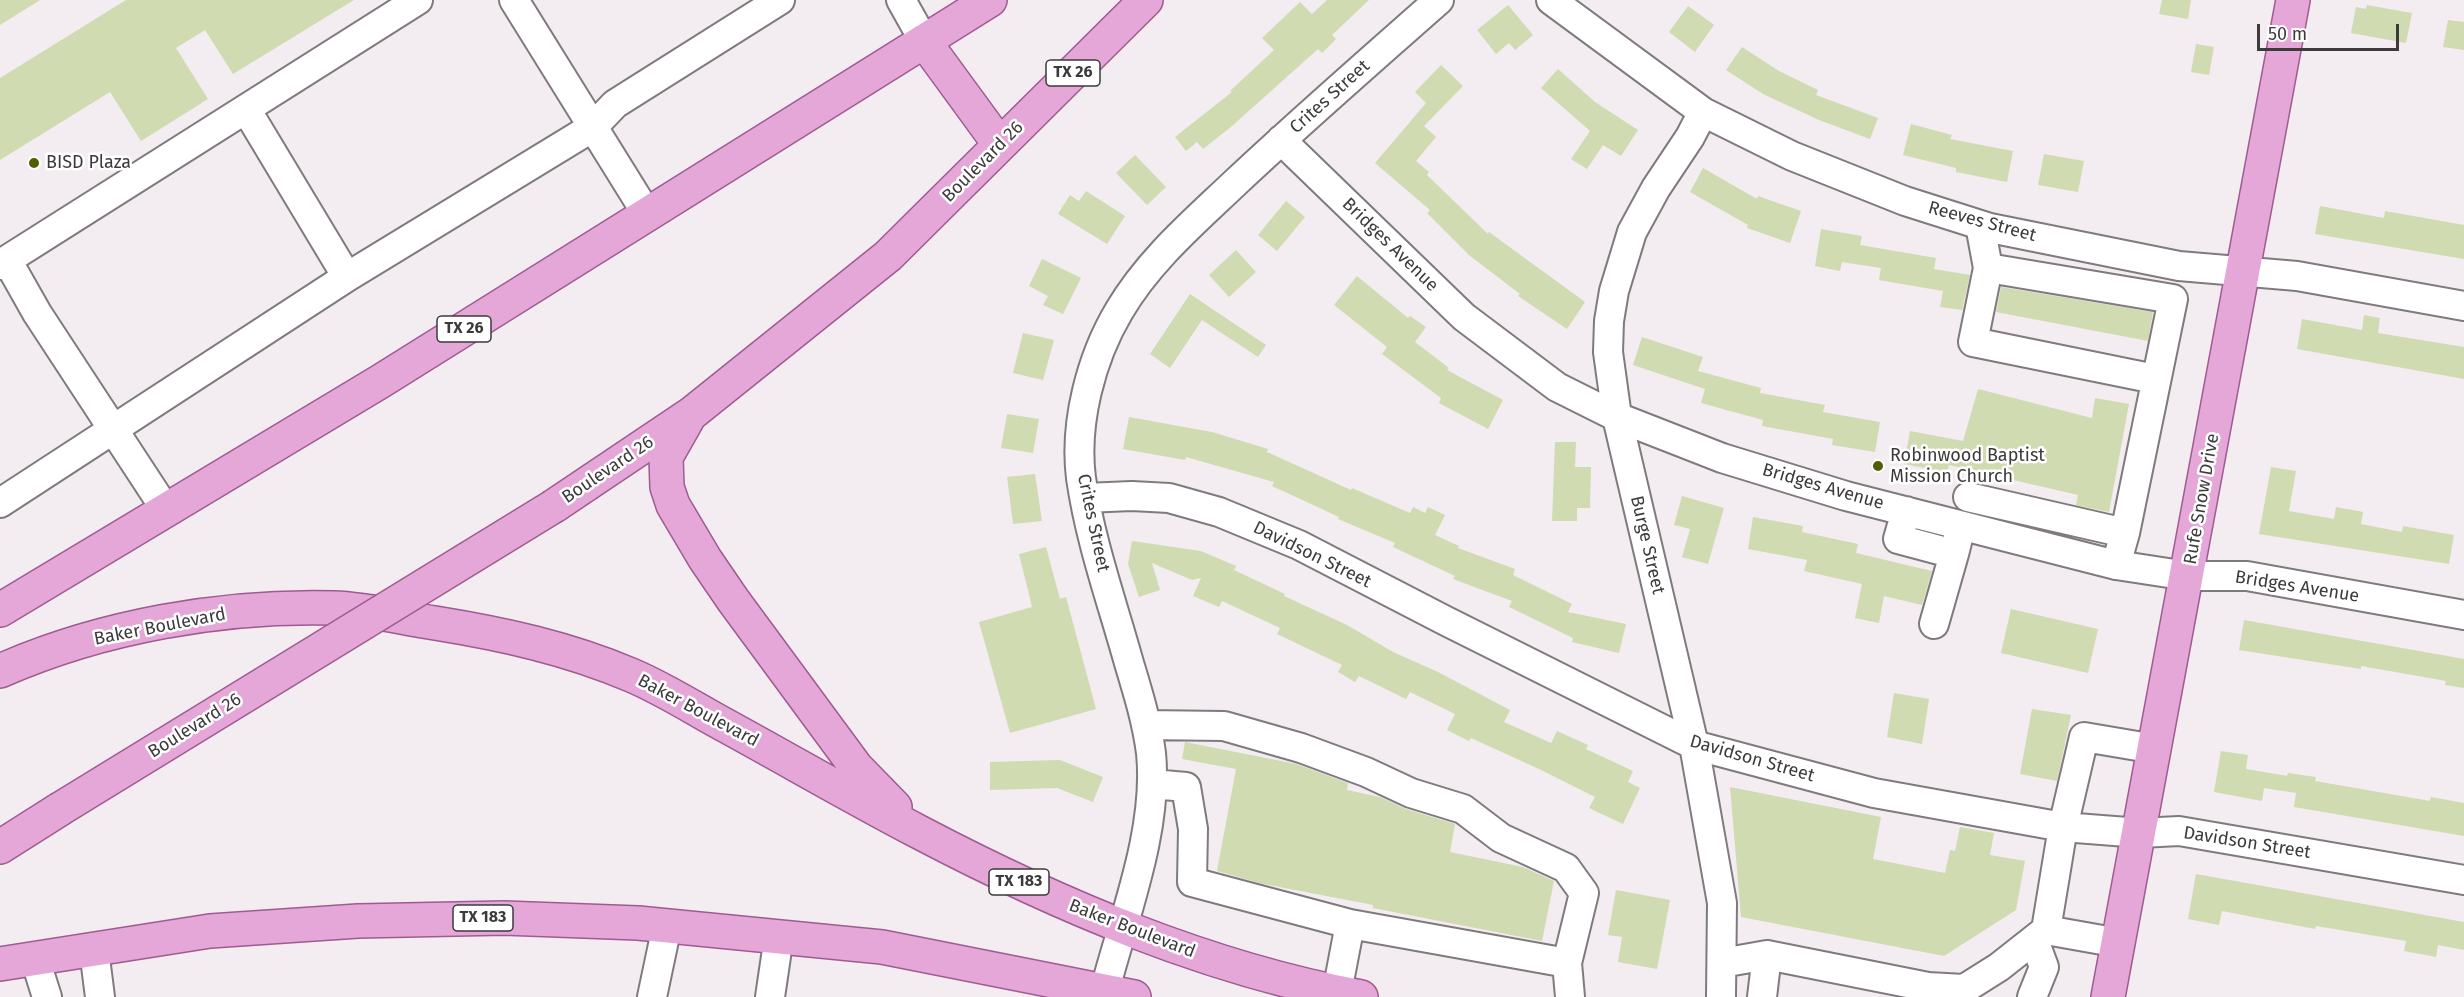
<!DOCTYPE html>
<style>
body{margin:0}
#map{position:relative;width:2464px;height:997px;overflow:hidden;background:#f3ecf1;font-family:"Fira Sans",sans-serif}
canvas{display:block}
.scale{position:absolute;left:2257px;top:24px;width:142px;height:27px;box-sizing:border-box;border:3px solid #3d3a3c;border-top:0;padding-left:8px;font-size:18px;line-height:21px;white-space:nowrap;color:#3d3a3c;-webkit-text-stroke:4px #fff;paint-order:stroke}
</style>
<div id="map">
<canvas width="2464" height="997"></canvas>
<div class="scale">50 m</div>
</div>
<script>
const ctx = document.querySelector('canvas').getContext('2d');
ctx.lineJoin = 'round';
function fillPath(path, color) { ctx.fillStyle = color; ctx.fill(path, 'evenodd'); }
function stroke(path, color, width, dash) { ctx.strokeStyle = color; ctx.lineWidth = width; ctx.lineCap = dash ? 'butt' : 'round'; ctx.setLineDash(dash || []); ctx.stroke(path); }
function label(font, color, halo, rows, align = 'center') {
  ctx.font = font + ' "Fira Sans",sans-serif'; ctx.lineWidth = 5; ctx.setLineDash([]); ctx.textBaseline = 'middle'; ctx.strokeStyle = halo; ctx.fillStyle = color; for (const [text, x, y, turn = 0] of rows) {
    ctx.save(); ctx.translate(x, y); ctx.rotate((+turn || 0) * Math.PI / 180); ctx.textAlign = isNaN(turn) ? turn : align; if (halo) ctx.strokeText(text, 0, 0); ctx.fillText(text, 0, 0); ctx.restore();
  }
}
const building = new Path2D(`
 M0 0H40L0 25Z
 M126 0H354L233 74 205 30 176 48 208 99 141 141 110 92 0 160V78Z
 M1327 0H1369L1332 35 1336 39 1322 53 1318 49 1232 126 1203 149 1197 142 1186 151 1175 137 1232 92 1230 91 1274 50 1262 38 1300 2 1312 14Z
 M2162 0H2191L2188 19 2159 14Z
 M1508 5 1533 35 1515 50 1509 43 1496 54 1477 30Z
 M2367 5 2412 13 2406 43 2351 33 2356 7 2366 9Z
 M1688 6 1714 25 1695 52 1669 32Z
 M2448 20 2464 22V50L2443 47Z
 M2196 44 2214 47 2209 75 2191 72Z
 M1742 47 1779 71 1818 90 1816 95 1878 118 1870 139 1819 120 1763 94 1726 70Z
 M1441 65 1463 86 1424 126 1436 137 1416 161 1429 172 1427 175 1488 234 1489 232 1585 302 1567 329 1518 296 1520 294 1470 256 1427 213 1430 210 1375 163 1426 103 1415 92Z
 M1558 69 1595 102 1638 130 1621 156 1603 145 1587 169 1571 159 1590 131 1541 88Z
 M1911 124 1952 135 1950 139 2013 151 2007 182 1956 172V168L1903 155Z
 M2044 154 2084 161 2078 192 2038 185Z
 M1135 155 1166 187 1147 205 1116 173Z
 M1703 168 1757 199 1758 196 1801 211 1790 243 1747 228 1748 225 1690 192Z
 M1086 191 1125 216 1107 244 1058 214 1070 195 1079 201Z
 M1286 201 1305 217 1277 251 1258 235Z
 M2320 206 2384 218 2385 211 2464 225V259L2315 234Z
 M1821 229 1862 236 1860 245 1936 258 1934 269 1970 275 1962 310 1940 307 1943 291 1879 280 1881 268 1842 262 1840 271 1815 266Z
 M1236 250 1256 272 1229 297 1209 275Z
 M1042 259 1081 278 1063 314 1043 305 1048 296 1029 286Z
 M1357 276 1408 318 1410 316 1426 327 1415 342 1449 368 1447 370 1503 400 1488 429 1439 403 1441 398 1382 354 1387 347 1334 305Z
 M2001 287 2153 312 2148 341 1996 312Z
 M1190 294 1266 345 1258 357 1202 320 1170 368 1150 354Z
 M2364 315 2380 318 2378 333 2464 347V379L2297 349 2302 319 2362 330Z
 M1023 333 1054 340 1043 380 1013 373Z
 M1642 337 1703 357 1698 371 1761 388 1760 393 1825 405 1823 412 1880 422 1875 452 1832 445 1833 439 1762 426 1763 420 1701 403 1705 389 1633 365Z
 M1978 389 2092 418 2095 398 2129 404 2109 512 2076 505 2078 495 1949 465 1947 472 1904 464 1910 431 1963 441Z
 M1007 414 1039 419 1033 453 1001 448Z
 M1129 417 1212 432 1268 449 1267 452 1351 490 1352 488 1410 513 1413 507 1425 513 1428 507 1445 515 1435 535 1459 546 1458 548 1515 569 1513 575 1572 604 1568 612 1626 624 1619 653 1572 642 1573 638 1509 607 1512 601 1453 579 1455 576 1393 547 1395 543 1338 519 1339 517 1272 486 1274 482 1186 457 1185 460 1123 449Z
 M1555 442H1576L1575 467H1591L1590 508H1577V521H1552Z
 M2271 467 2296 471 2289 511 2334 519 2336 507 2363 512 2361 524 2402 532 2403 526 2454 535 2449 564 2259 534Z
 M1035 474 1042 521 1013 524 1007 477Z
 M1682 496 1724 508 1708 564 1682 557 1690 529 1674 525Z
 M1753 517 1803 526 1802 532 1858 544 1856 553 1932 571 1922 605 1884 596 1879 623 1855 618 1862 584 1804 571 1807 560 1748 549Z
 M1132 541 1201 551 1236 566 1234 570 1285 594 1284 596 1347 625 1393 652 1438 672 1510 710 1504 722 1551 743 1557 731 1588 745 1586 749 1633 771 1628 782 1640 788 1623 824 1589 808 1595 797 1539 769 1471 738 1469 741 1447 730 1455 714 1410 692 1406 699 1359 676 1355 682 1338 672 1342 665 1277 634 1280 628 1222 601 1219 607 1193 596 1201 578 1192 580 1152 563 1160 590 1139 597 1128 564Z
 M1046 547 1060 599 1066 597 1096 709 1010 733 979 622 1032 607 1019 554Z
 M2011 609 2098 629 2088 673 2001 653Z
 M2244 620 2464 659V688L2445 685 2446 681 2361 666V669L2239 650Z
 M1894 693 1929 699 1922 744 1887 737Z
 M2032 709 2071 715 2057 781 2020 774Z
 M1185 742 1296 764 1348 783 1347 790 1380 797 1406 809 1455 824 1450 852 1523 867 1554 881 1542 941 1373 908V905L1259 883 1217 871 1236 769 1182 759Z
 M2221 751 2248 755 2246 769 2287 776 2288 773 2316 777 2315 781 2430 801 2431 797 2464 803V836L2294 807 2296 793 2264 788 2262 801 2214 792Z
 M1060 760 1103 777 1093 802 1057 788 990 790V762Z
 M1730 787 1881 817 1873 859 1945 873 1950 850 1955 851 1960 827 1994 833 1990 855 2025 861 2016 910 1944 956 1741 917Z
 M2196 874 2464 922V950L2438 945 2436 957 2404 951 2406 941 2316 926 2315 929 2222 911 2219 925 2188 919Z
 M1616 890 1670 900 1657 969 1618 962 1622 937 1608 935Z`);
const minor = new Path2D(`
 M514 0 647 214
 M901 0 924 41
 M1551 0 1703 112 1792 156 1905 201 1990 228 2179 266 2297 276 2464 306
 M246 109 347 277
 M1703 112 1690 137 1656 188 1632 232 1614 291 1609 321 1608 352 1617 417 1694 745 1722 903 1721 997
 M1281 140 1464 317 1557 387 1617 417 1722 458 1846 496 2116 565 2188 576H2247L2464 615
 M1980 225 1988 268 1973 342 2155 379
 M7 260 418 0
 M0 265 7 260 37 313 166 510
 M1988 268 2173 299 2125 533 2116 565
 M1968 497 2125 533
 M1085 498 1132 496 1169 498 1219 512 1299 545 1446 621 1694 745 1874 793 2063 827 2140 833 2179 831 2464 880
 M0 503 347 277 593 127 615 104 780 0
 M1906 511 1898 539 1954 554 1961 526
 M1934 624 1954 554
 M1146 725 1224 726 1301 748 1366 772 1411 793 1463 809 1501 838 1566 868 1584 893 1567 963 1570 997
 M1152 784 1186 787 1193 829 1192 882 1350 924 1567 963
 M2046 930 2119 943
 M94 950 100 997
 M35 959 47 997
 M1722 963 1767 955 1928 987 1964 989 1999 967 2046 930 2063 827 2084 737 2155 749
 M1337 992 1350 924
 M652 997 667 926
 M770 997 779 936
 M1103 997C1122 921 1159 832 1151 753 1147 722 1138 693 1129 663 1112 602 1090 541 1081 478 1074 423 1091 358 1119 311 1149 260 1194 222 1236 182 1302 120 1371 60 1439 0
 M1762 997 1767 955
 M2032 997 2044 967 2034 940`);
const major = new Path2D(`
 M924 41 1000 145
 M687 420 666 457 667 487 673 505 705 559 733 600 856 767 895 807
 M554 506 691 414 888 256 1146 0
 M0 610 381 381 990 0
 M0 671C102 626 223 605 334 608 367 609 402 618 435 623 503 634 567 648 631 675 662 688 692 707 721 723 787 759 852 797 919 832 1058 905 1206 968 1361 997
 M0 847 60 809
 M0 964 210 931 358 921 504 918 638 923 882 947 1134 997
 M2108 997 2293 0`);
const majorBridge = new Path2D(`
 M60 809 554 506`);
const markers = [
 [34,163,6,"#515f01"],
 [1878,466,6,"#515f01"]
];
const shields = [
 [1073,73,54],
 [464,329,54],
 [1019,882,60],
 [483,918,60]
];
const shieldNames = [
 ["TX 26",1073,73],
 ["TX 26",464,329],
 ["TX 183",1019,882],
 ["TX 183",483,918]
];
const streetNames = [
 ["Crites Street",1330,97,-42],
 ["Boulevard 26",983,162,-45],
 ["Reeves Street",1982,222,15],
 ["Bridges Avenue",1390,245,44],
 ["Boulevard 26",608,470,-34],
 ["Bridges Avenue",1823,487,16],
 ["Rufe Snow Drive",2202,499,-80],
 ["Crites Street",1093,523,78],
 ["Burge Street",1647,545,77],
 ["Davidson Street",1312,555,26],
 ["Bridges Avenue",2297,587,9],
 ["Baker Boulevard",160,627,-11],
 ["Baker Boulevard",698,711,28],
 ["Boulevard 26",195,726,-32],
 ["Davidson Street",1752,759,16],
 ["Davidson Street",2247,843,9],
 ["Baker Boulevard",1132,929,21]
];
const poiNames = [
 ["BISD Plaza",46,163],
 ["Robinwood Baptist",1890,456],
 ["Mission Church",1890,477]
];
fillPath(building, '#d0dbb2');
stroke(minor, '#807a7e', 32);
stroke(major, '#9f5b90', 36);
stroke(minor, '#fff', 28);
stroke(major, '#e5a7d8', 33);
stroke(majorBridge, '#9f5b90', 36, []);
stroke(majorBridge, '#e5a7d8', 33);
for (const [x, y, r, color] of markers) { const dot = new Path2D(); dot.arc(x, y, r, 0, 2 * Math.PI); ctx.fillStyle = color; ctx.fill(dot); stroke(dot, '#fff', 2); }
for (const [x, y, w] of shields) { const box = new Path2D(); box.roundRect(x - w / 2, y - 13, w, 26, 4.5); ctx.fillStyle = '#fff'; ctx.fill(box); stroke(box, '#3d3a3c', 1.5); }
label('bold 16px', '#3d3a3c', null, shieldNames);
label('18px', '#3d3a3c', '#fff', streetNames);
label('18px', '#3d3a3c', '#fff', poiNames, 'left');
</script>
